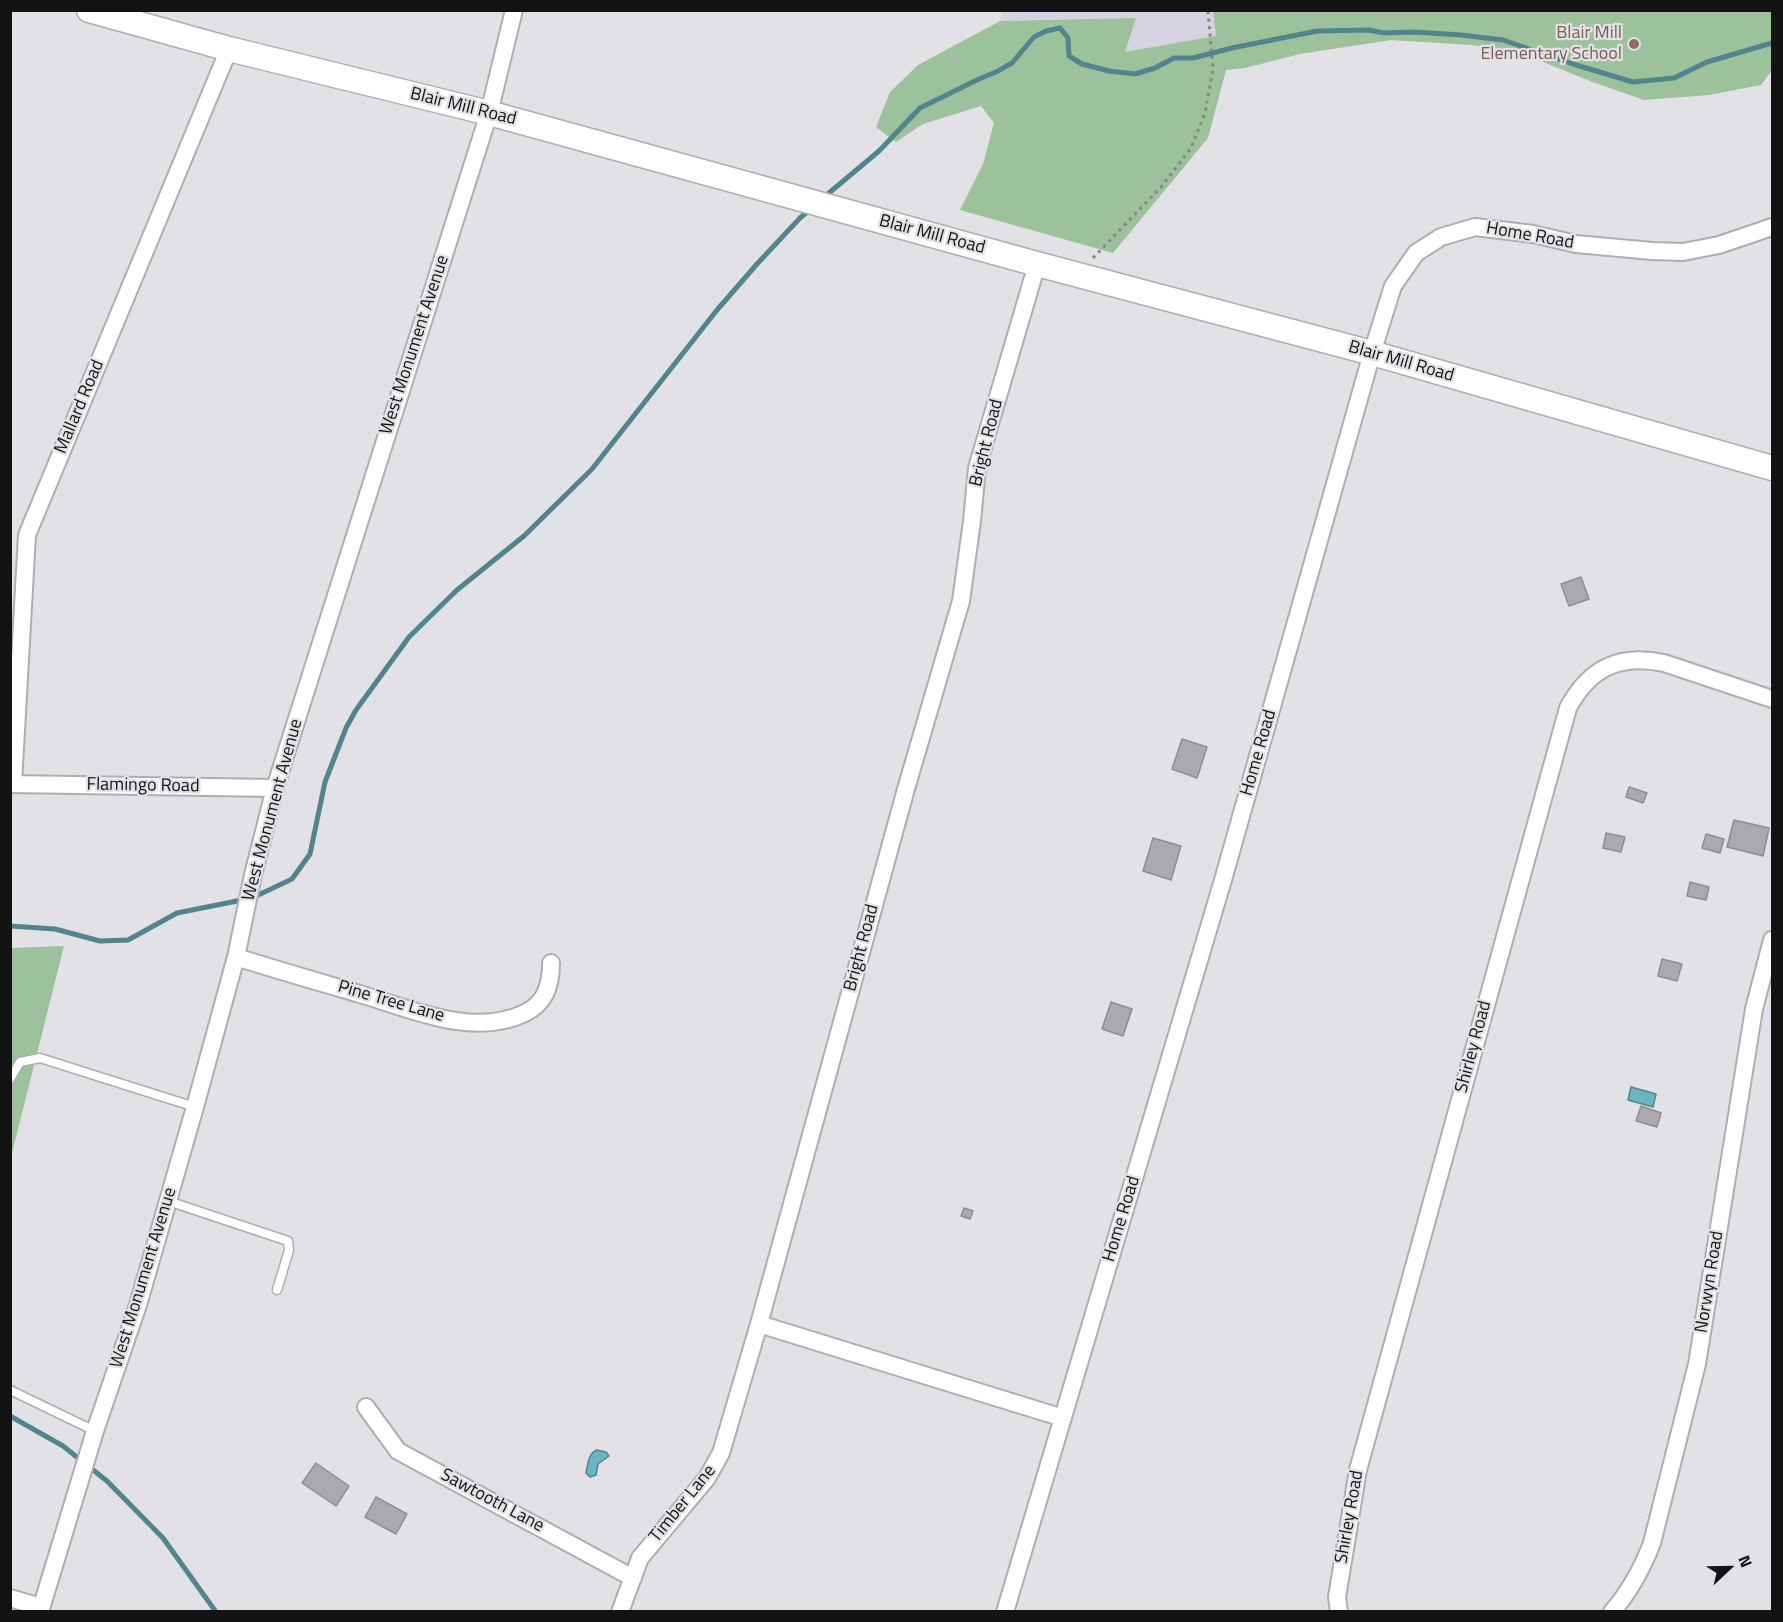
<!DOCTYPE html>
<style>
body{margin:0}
#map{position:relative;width:1783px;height:1622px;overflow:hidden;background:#e2e1e6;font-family:"Titillium Web",sans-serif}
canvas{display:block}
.frame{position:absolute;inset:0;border:12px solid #131314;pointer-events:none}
.north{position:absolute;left:1699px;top:1538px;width:60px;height:60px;-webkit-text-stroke:4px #e2e1e6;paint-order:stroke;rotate:68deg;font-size:16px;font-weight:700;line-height:24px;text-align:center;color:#131314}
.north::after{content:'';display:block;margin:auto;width:21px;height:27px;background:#131314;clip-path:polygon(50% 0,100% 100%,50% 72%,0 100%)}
</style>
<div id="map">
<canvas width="1783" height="1622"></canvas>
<div class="frame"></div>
<div class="north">N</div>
</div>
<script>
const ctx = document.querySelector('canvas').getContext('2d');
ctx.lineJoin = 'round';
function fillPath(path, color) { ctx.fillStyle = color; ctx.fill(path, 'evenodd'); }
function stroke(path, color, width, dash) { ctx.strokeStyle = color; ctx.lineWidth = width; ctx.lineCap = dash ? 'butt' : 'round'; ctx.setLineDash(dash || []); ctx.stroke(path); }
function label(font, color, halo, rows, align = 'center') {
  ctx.font = font + ' "Titillium Web",sans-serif'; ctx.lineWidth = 4.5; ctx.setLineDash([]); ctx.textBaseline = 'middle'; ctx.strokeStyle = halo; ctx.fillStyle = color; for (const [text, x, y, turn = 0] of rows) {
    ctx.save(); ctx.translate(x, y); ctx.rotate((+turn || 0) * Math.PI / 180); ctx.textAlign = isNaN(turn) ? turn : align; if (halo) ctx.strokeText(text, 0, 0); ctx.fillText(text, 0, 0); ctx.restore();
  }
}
const built = new Path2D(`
 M1003 10 1772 11 1331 15 1124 53 1136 18 1000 21Z`);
const green = new Path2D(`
 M1213 11H1772V70L1761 85 1709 95 1644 100 1590 81 1516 51 1471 45 1391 40 1300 54 1245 68 1226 70 1208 138 1113 253 960 210 983 164 994 123 981 106 923 124 896 142 876 127 890 92 918 65 1000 21 1136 18 1125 52 1216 36Z
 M64 946 11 1157V948Z`);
const water = new Path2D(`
 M1631 1087 1656 1094 1653 1107 1628 1100Z
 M597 1450 606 1452 609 1456 598 1464 596 1475 590 1477 586 1473C588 1465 588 1453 597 1450Z`);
const stream = new Path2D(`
 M823 198 879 151 920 108 979 79 996 72 1012 63 1034 37 1046 31 1060 28 1068 38 1069 56 1082 64 1109 71 1135 74 1155 68 1174 58H1193L1232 48 1317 31 1369 30 1384 33 1414 32 1461 35 1503 40 1576 65 1633 82 1674 78 1707 62 1772 43
 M10 926 55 929 100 941 128 940 177 913 252 898 292 879 310 854 325 782 346 728 356 710 409 637 457 590 524 536 592 469 717 310 757 264 800 218 812 208
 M10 1416 63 1446 107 1481 163 1538 216 1612`);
const building = new Path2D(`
 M1581 577 1589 599 1569 606 1561 584Z
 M1182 739 1207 747 1197 778 1172 769Z
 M1629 787 1647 793 1643 803 1626 797Z
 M1734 820 1769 828 1763 856 1727 847Z
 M1606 833 1625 837 1621 852 1603 848Z
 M1706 834 1724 839 1720 853 1702 848Z
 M1153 838 1181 846 1171 880 1143 871Z
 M1690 882 1709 887 1706 900 1687 896Z
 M1662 959 1682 964 1677 981 1658 976Z
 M1111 1002 1132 1009 1123 1036 1102 1029Z
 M1641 1106 1661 1113 1657 1127 1636 1121Z
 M964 1208 973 1211 970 1219 961 1216Z
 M316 1463 349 1486 336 1506 302 1483Z
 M376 1497 407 1514 396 1534 365 1517Z`);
const path = new Path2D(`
 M1093 258 1162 186 1191 148 1205 113 1213 69 1208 10`);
const service = new Path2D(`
 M10 1079 20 1062 40 1058 195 1107
 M168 1201 288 1241 289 1250 277 1290
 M10 1390 95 1431`);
const minor = new Path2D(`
 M10 784 275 788
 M13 784 27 535 229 49
 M236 957C277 970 319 982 360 994 411 1009 473 1038 525 1013 533 1009 541 1002 545 994 550 984 551 974 551 963
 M759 1324 1063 1418
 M366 1407 398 1451 633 1578
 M10 1598 41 1607
 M40 1612 95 1431 138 1305 195 1107 236 957 253 875 275 788 489 113 514 10
 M620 1612 640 1558 707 1478 721 1453 759 1324 906 789 961 601 972 521 977 468 1037 264
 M1005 1612 1223 880 1372 353 1393 286 1416 253 1441 237 1475 227 1533 234 1576 244 1652 251 1683 252 1719 245 1772 227
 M1339 1612 1337 1597 1358 1470 1568 708C1590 667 1620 654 1664 663L1772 699
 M1612 1612C1630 1591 1642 1569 1652 1543L1697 1364 1754 1009 1772 940`);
const secondary = new Path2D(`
 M89 10 229 49 489 113 1037 264 1372 353 1772 468`);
const markers = [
 [1634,44,6,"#8d6e63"]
];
const educationNames = [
 ["Blair Mill",1622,34],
 ["Elementary School",1622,55]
];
const streetNames = [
 ["Blair Mill Road",463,107,14],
 ["Blair Mill Road",932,235,15],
 ["Home Road",1530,236,10],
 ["West Monument Avenue",415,345,-72],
 ["Blair Mill Road",1401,362,16],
 ["Mallard Road",80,407,-67],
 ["Bright Road",987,443,-76],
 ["Home Road",1259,753,-74],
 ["Flamingo Road",143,786,1],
 ["West Monument Avenue",273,810,-75],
 ["Bright Road",862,948,-75],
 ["Pine Tree Lane",391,1002,16],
 ["Shirley Road",1474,1047,-75],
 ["Home Road",1122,1219,-73],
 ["West Monument Avenue",144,1278,-73],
 ["Norwyn Road",1710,1282,-81],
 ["Sawtooth Lane",492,1501,28],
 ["Timber Lane",683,1504,-51],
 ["Shirley Road",1350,1517,-80]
];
fillPath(built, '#d5d3df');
fillPath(green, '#9dc19b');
fillPath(water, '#6cb5c0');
stroke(water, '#51848c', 1.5);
stroke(stream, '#51848c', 5);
fillPath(building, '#a9a9ae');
stroke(building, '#8d8d91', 1.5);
stroke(service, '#aeadb1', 11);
stroke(minor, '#aeadb1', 20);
stroke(secondary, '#aeadb1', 27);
stroke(path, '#858588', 3, [3, 4.5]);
stroke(service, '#fff', 8);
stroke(minor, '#fff', 16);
stroke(secondary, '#fff', 24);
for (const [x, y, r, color] of markers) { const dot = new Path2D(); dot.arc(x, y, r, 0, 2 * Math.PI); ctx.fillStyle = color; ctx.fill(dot); stroke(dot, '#e2e1e6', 2); }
label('18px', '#785e54', '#e2e1e6', educationNames, 'right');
label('18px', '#131314', '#e2e1e6', streetNames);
</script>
